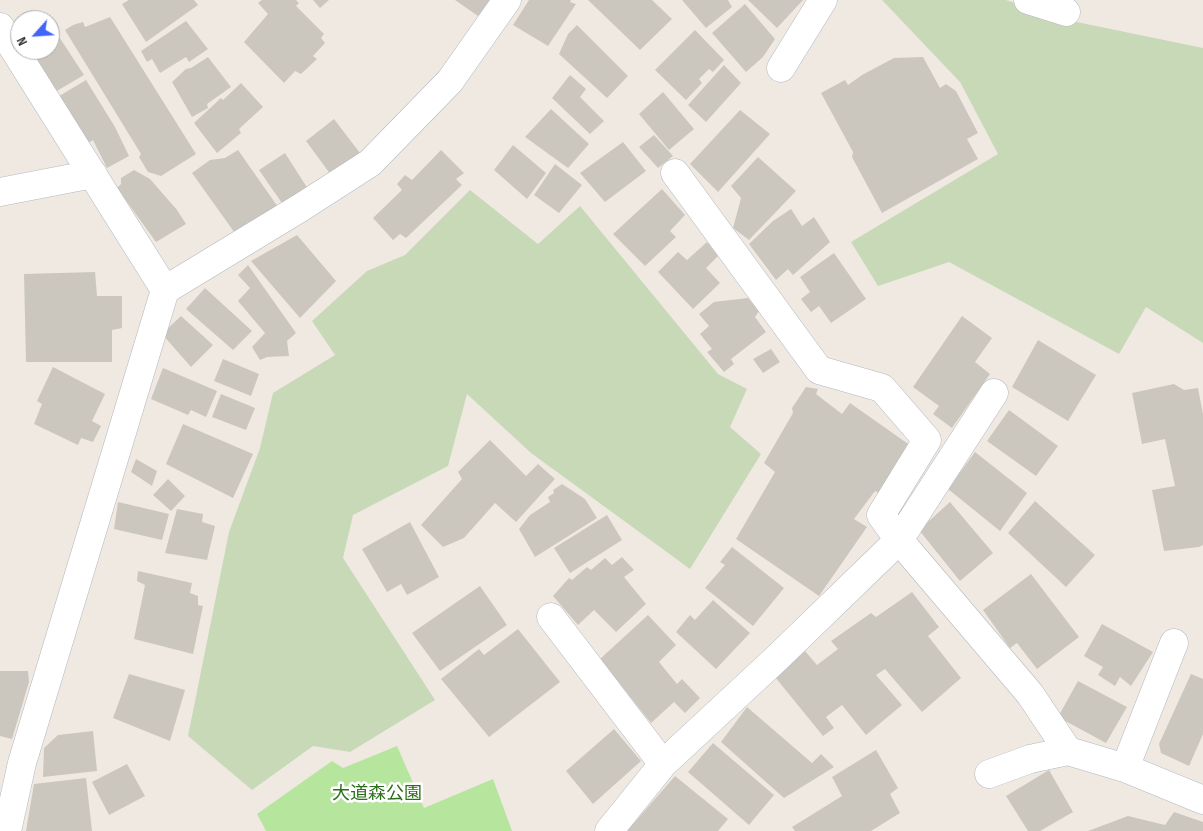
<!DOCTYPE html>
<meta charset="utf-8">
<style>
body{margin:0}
#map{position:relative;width:1203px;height:831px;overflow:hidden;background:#efe9e1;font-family:"Sofia Sans Condensed",sans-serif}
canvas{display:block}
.north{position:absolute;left:10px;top:10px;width:50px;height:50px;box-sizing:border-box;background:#fff;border:1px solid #ababab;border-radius:50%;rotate:244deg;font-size:14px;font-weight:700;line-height:20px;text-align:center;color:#2e2e2e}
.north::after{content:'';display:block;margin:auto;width:18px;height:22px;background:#4264fb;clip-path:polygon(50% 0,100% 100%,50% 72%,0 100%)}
</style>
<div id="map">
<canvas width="1203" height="831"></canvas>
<div class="north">N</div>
</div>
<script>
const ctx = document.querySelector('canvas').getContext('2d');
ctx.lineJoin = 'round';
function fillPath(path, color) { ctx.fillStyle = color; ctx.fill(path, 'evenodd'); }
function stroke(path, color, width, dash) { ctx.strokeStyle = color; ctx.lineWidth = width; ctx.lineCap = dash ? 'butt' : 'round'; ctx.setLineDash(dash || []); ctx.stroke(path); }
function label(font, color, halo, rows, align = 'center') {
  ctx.font = font + ' "Sofia Sans Condensed","Noto Sans JP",sans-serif'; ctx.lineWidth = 5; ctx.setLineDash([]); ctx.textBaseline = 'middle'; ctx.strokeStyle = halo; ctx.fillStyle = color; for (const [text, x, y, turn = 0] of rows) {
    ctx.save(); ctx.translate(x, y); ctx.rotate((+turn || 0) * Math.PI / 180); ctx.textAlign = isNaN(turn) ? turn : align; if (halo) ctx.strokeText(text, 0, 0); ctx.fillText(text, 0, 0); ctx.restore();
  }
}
const green = new Path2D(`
 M397 746 424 808 493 779 512 831H266L257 814 332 761 343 768Z`);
const cemetery = new Path2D(`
 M882 0H1006L1062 19 1203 48V343L1146 307 1119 354 949 262 878 286 851 242 998 154 960 82Z
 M470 190 538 244 580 206 718 374 747 389 730 427 761 454 690 569 531 453 467 394 448 466 353 515 343 558 435 700 350 752 313 746 252 790 188 736 229 532 260 448 273 393 335 355 312 321 367 271 405 255Z`);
const building = new Path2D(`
 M129 0H194L198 5 146 42 122 4Z
 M262 0H296L299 3 296 6 324 34 321 38 325 43 313 56 317 59 301 74 295 71 284 83 244 42 268 14 258 3Z
 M313 0H329L320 8Z
 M455 0H490L478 16Z
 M529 0H571L570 2 576 4 548 46 513 25Z
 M588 0H652L672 19 640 50Z
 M682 0H728L732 7 706 28Z
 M748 0H803L777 28Z
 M745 4 775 39 763 57 746 72 712 33Z
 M110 17 196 154 161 176 148 172 139 157 141 154 65 30 73 25 83 22 85 27Z
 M186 21 208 49 189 62 186 57 160 73 152 59 147 62 141 51Z
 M577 25 628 76 607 98 559 54 568 34Z
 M52 26 84 75 55 92 26 50H50V28Z
 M695 30 724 60 713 72 709 69 699 79 702 83 686 100 655 70Z
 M208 57 231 87 207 104 208 108 192 117 172 82 186 69 191 68Z
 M923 57 940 88 946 84 956 91 978 133 967 139 978 159 882 213 852 157 853 152 821 93 845 80 848 85 862 75 894 58Z
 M724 65 741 83 706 122 688 105Z
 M570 75 586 89 580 97 604 121 590 134 552 98Z
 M86 80 115 127 129 156 107 168 93 140 88 143 78 125H74L56 98Z
 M241 83 263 107 239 129 241 133 217 153 194 123 221 98 223 100Z
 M663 92 694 129 669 150 639 114Z
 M551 109 589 144 568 168 525 137Z
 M740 110 770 134 718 192 690 164Z
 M334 119 360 153 331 175 306 141Z
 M654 135 673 156 658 168 639 147Z
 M623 142 646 171 605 202 580 173Z
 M513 145 546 173 527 199 494 170Z
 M238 150 278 207 237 236 192 173 210 160 225 158Z
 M441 150 464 173 456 179 462 185 406 238 400 234 393 240 373 218 402 190 397 184 405 175 412 180Z
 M285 153 308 189 284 206 259 170Z
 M758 157 796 191 749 240 733 228 741 198 731 186Z
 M555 164 582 185 559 213 534 195Z
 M134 170 150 179 177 210 186 224 156 242 117 188 121 184V178Z
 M662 189 685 215 670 231 676 237 645 266 613 234Z
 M791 209 802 226 814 217 830 242 793 275 788 269 776 280 749 244 773 221Z
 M297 235 336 281 300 318 251 261Z
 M707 242 718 256 706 268 720 283 693 309 658 272 678 252 687 260Z
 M834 253 866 299 831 323 819 306 811 312 801 299 810 292 800 277Z
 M248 265 296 333 287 341 289 356 267 357 260 360 252 347 265 333 238 301 250 288 238 275Z
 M95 272 97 296H122V328L112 330V362H26L24 274Z
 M205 288 252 331 233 350 186 309Z
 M748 298 759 311 755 317 766 332 731 359 734 364 724 372 707 352 712 349 700 334 709 326 699 314 714 302Z
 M181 316 213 345 191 367 162 334Z
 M962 316 992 338 975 362 990 374 952 428 933 414 939 406 913 387Z
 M1038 340 1096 375 1068 421 1012 387Z
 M771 349 780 362 763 373 753 359Z
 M223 359 259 374 251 396 214 381Z
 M53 367 105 394 92 421 101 426 93 442 81 438 78 445 34 424 42 404 37 401Z
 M163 368 217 391 206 417 191 410 188 415 151 399Z
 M1174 384 1184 390 1198 388 1203 414V545L1199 547 1164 551 1152 490 1175 486 1165 439 1142 444 1132 393Z
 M806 387 818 389 816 394 842 414 850 403 911 446 881 494 875 491 854 519 867 527 819 596 736 539 775 472 764 463 793 413 792 408Z
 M221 394 255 408 246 430 212 417Z
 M1009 410 1058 446 1036 476 987 441Z
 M183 424 253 454 233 498 166 464Z
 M490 440 526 476 538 464 555 479 516 522 495 503 464 538 443 547 421 525 462 479 458 472Z
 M975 452 1027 493 1000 531 948 489Z
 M136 459 157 471 152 486 131 472Z
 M168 479 185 496 171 511 153 495Z
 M562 484 585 499 597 518 535 557 519 529 530 515 550 502 548 497 554 493 553 490Z
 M1035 501 1095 555 1066 587 1008 533Z
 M118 502 169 514 162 540 114 529Z
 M950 502 993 553 960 581 919 530Z
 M177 509 203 514 202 522 215 526 207 560 165 553Z
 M607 515 622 540 570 573 554 548Z
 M410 522 439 577 407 595 401 584 387 592 362 549Z
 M732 547 784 588 753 626 705 588 725 565 720 562Z
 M622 557 634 570 624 577 646 604 616 632 594 610 578 625 553 596 569 578 572 580 587 567 591 570 605 558 612 565Z
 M138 571 192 583 190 593 198 596V605L203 606 193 654 134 639 145 585 137 581Z
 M1031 574 1079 637 1037 669 1017 643 1010 648 983 610Z
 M480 586 507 625 440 671 412 633Z
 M912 592 939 627 928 636 961 678 922 712 885 669 876 675 902 705 866 735 842 705 826 717 834 728 823 736 775 677 805 651 817 665 838 649 831 641 871 613 876 617Z
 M713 600 750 633 716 669 676 632 690 615 695 620Z
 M648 615 676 645 659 662 677 684 682 679 700 698 685 713 674 702 651 723 600 659Z
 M1102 624 1153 652 1131 686 1120 677 1115 686 1098 675 1103 667 1084 656Z
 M518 629 560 682 489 737 441 679 479 649 484 655Z
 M0 671H28L29 682 12 739 0 736Z
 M129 674 185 690 170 741 113 718Z
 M1191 674 1203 679V734L1189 766 1161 753 1159 744Z
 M1078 681 1127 707 1106 743 1058 717Z
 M747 707 812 763 821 754 834 767 784 798 721 742Z
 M614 729 641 761 593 804 566 771Z
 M93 731 97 771 43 777 44 748 58 735Z
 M713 743 774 795 749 825 688 772Z
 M876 750 898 788 890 794 900 813 871 831H795L792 827 842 796 832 777Z
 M127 764 145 796 109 815 92 782Z
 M1049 770 1073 812 1040 831H1028L1006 796Z
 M675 776 728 819 718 831H627Z
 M86 778 92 831H26L34 784Z
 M1174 812 1203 822V831H1088L1128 816 1165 825Z`);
const minor = new Path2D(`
 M1028 0 1066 12
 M0 27 165 290 22 763 7 831
 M781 68 823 0
 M675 173 819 370 882 388 927 440 881 515 899 540 994 393
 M0 192 93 174
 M165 290 300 208 370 163 450 81 507 0
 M551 617 663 764
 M1125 768 1174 643
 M989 774 1030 759 1068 751
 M609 831 663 764 777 658 899 540 1030 694 1068 751 1125 768 1203 800`);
const parkNames = [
 ["大道森公園",377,794]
];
fillPath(green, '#b6e59e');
fillPath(cemetery, '#c8d9b8');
fillPath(building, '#cbc7bf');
stroke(minor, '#b4b7c1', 29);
stroke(minor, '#fff', 28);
label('18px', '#2c6e1b', '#fff', parkNames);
</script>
